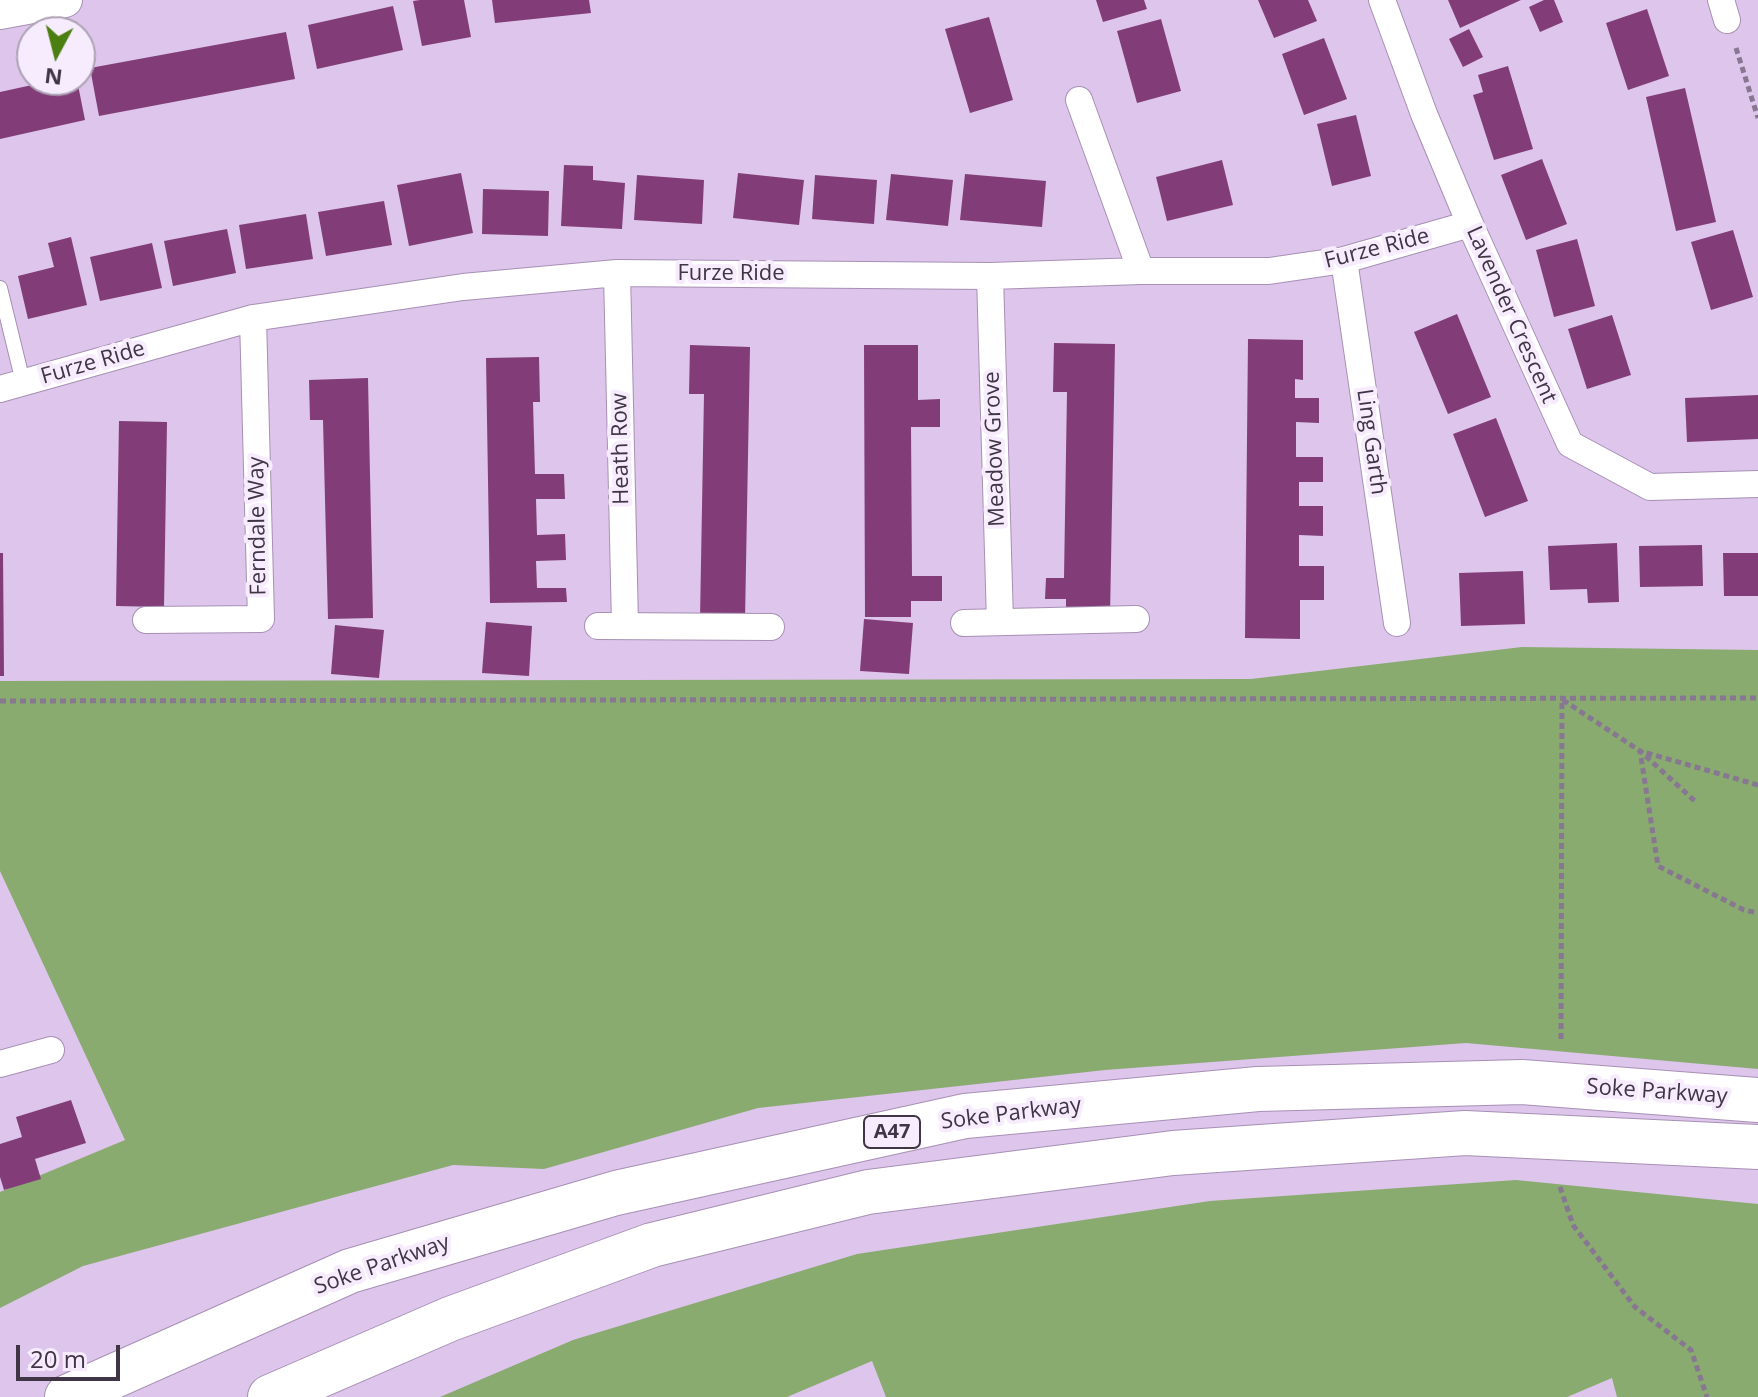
<!DOCTYPE html>
<style>
body{margin:0}
#map{position:relative;width:1758px;height:1397px;overflow:hidden;background:#ddc5eb;font-family:"Open Sans",sans-serif}
canvas{display:block}
.north{position:absolute;left:16px;top:16px;width:80px;height:80px;box-sizing:border-box;background:#f7ebfe;border:2px solid #ada2b4;border-radius:50%;rotate:187deg;font-size:22px;font-weight:700;line-height:32px;text-align:center;color:#3f3545}
.north::after{content:'';display:block;margin:auto;width:28px;height:36px;background:#4b7f12;clip-path:polygon(50% 0,100% 100%,50% 72%,0 100%)}
.scale{position:absolute;left:16px;top:1345px;width:104px;height:36px;box-sizing:border-box;border:4px solid #3f3545;border-top:0;padding-left:10px;font-size:24px;line-height:28px;white-space:nowrap;color:#3f3545;-webkit-text-stroke:6px #f7ebfe;paint-order:stroke}
</style>
<div id="map">
<canvas width="1758" height="1397"></canvas>
<div class="north">N</div>
<div class="scale">20 m</div>
</div>
<script>
const ctx = document.querySelector('canvas').getContext('2d');
ctx.lineJoin = 'round';
function fillPath(path, color) { ctx.fillStyle = color; ctx.fill(path, 'evenodd'); }
function stroke(path, color, width, dash) { ctx.strokeStyle = color; ctx.lineWidth = width; ctx.lineCap = dash ? 'butt' : 'round'; ctx.setLineDash(dash || []); ctx.stroke(path); }
function label(font, color, halo, rows, align = 'center') {
  ctx.font = font + ' "Open Sans",sans-serif'; ctx.lineWidth = 8; ctx.setLineDash([]); ctx.textBaseline = 'middle'; ctx.strokeStyle = halo; ctx.fillStyle = color; for (const [text, x, y, turn = 0] of rows) {
    ctx.save(); ctx.translate(x, y); ctx.rotate((+turn || 0) * Math.PI / 180); ctx.textAlign = isNaN(turn) ? turn : align; if (halo) ctx.strokeText(text, 0, 0); ctx.fillText(text, 0, 0); ctx.restore();
  }
}
const green = new Path2D(`
 M1522 647 1758 650V1069L1466 1043 1105 1070 758 1108 544 1169 453 1165 83 1266 0 1308V1192L125 1140 0 871V681L1251 679Z
 M1516 1180 1758 1204V1397H1617L1612 1378 1567 1397H886L872 1361 787 1397H440L573 1340 857 1254 1210 1201Z`);
const building = new Path2D(`
 M420 0H464L471 37 422 46 413 1Z
 M492 0H589L591 13 495 23Z
 M1096 0H1144L1147 9 1103 22Z
 M1258 0H1308L1317 21 1274 38Z
 M1448 0H1521L1460 28Z
 M1544 0H1554L1563 22 1540 32 1529 7Z
 M393 6 403 50 317 69 308 25Z
 M1647 9 1669 76 1628 90 1606 23Z
 M989 17 1013 100 970 113 945 29Z
 M1161 19 1181 91 1137 103 1117 31Z
 M1469 29 1483 57 1463 67 1449 39Z
 M286 32 295 79 99 116 90 68Z
 M1324 38 1347 99 1304 115 1282 54Z
 M1508 66 1533 149 1494 160 1473 95 1483 92 1478 75Z
 M55 80H77L85 120 0 139V92Z
 M1685 88 1716 222 1676 231 1646 97Z
 M1356 115 1371 176 1332 186 1317 124Z
 M1542 159 1567 224 1526 240 1501 175Z
 M1222 160 1233 205 1167 221 1156 177Z
 M564 165 593 166V180L625 183 622 229 561 226Z
 M461 173 473 233 409 246 397 185Z
 M738 173 804 180 799 225 733 218Z
 M891 174 953 180 948 226 886 220Z
 M965 174 1046 181 1042 227 960 220Z
 M637 175 704 180 702 224 634 220Z
 M815 175 877 180 874 224 812 219Z
 M483 189 549 191 548 236 482 234Z
 M384 201 392 245 326 256 318 212Z
 M306 214 313 259 246 269 239 225Z
 M227 229 236 273 173 286 164 241Z
 M1733 230 1753 297 1711 310 1691 242Z
 M71 237 87 305 28 319 18 276 54 267 48 243Z
 M1577 239 1595 306 1554 317 1536 250Z
 M152 243 162 288 100 301 90 257Z
 M1457 314 1491 397 1448 414 1414 332Z
 M1612 315 1631 375 1587 389 1568 329Z
 M1248 339 1303 340V380L1295 379V398H1319V423L1296 422V457H1323V482H1299V506H1323V536L1299 535V566H1324V600H1300V639L1245 638Z
 M1054 343 1115 344 1110 616H1066V599H1045L1046 578H1064L1067 392H1053Z
 M690 345 750 347 745 620 700 619 704 394H689Z
 M864 345H918V400L940 399V427H911L912 576H942V601H911V617H865Z
 M539 357 540 402H533L535 474H564L565 499H536L537 535 565 534 566 560 536 561 537 588H566L567 602 490 603 486 358Z
 M368 378 373 618 328 619 323 420H310L309 380Z
 M1758 395V439L1687 442 1685 398Z
 M1496 418 1528 501 1485 517 1453 434Z
 M119 421 167 422 164 607 116 606Z
 M1617 543 1619 602 1588 603 1587 589 1550 590 1548 546Z
 M1702 545 1703 586 1640 587 1639 546Z
 M0 553H3L4 676H0Z
 M1723 553H1758V596H1724Z
 M1523 571 1525 624 1461 626 1459 573Z
 M864 619 913 623 909 674 860 671Z
 M486 622 532 626 529 676 482 673Z
 M335 625 384 630 379 678 331 674Z
 M71 1100 86 1143 35 1159 41 1179 4 1190 0 1177V1144L22 1137 16 1117Z`);
const path = new Path2D(`
 M1736 48 1758 118
 M1563 700 1640 751 1697 803
 M0 701 1758 698
 M1758 785 1640 751 1658 866 1744 910 1758 913
 M1561 1039 1562 700
 M1560 1187 1573 1225 1635 1307 1691 1350 1707 1397`);
const service = new Path2D(`
 M0 288 23 382`);
const minor = new Path2D(`
 M1382 0 1424 114 1470 224 1570 444 1650 487 1758 484
 M1721 0 1727 20
 M1079 100 1141 271
 M1344 260 1397 623
 M617 273 625 625
 M990 276 1000 622
 M0 389 253 318 463 287 617 273 990 276 1141 271H1269L1344 260 1470 224
 M146 620 261 619 253 318
 M964 623 1136 619
 M598 626 771 627
 M0 1064 51 1050`);
const tertiary = new Path2D(`
 M0 12 65 0`);
const trunk = new Path2D(`
 M67 1397 350 1271 616 1193 965 1116 1258 1089 1522 1082 1758 1100
 M270 1397 450 1319 652 1245 868 1192 1173 1153 1465 1133 1758 1147`);
const shields = [
 [892,1132,56]
];
const shieldNames = [
 ["A47",892,1132]
];
const streetNames = [
 ["Furze Ride",1377,249,-14],
 ["Furze Ride",731,274],
 ["Lavender Crescent",1511,315,66],
 ["Furze Ride",93,363,-16],
 ["Ling Garth",1371,442,82],
 ["Heath Row",621,449,-91],
 ["Meadow Grove",995,449,-92],
 ["Ferndale Way",258,526,-91],
 ["Soke Parkway",1657,1092,4],
 ["Soke Parkway",1011,1114,-7],
 ["Soke Parkway",382,1265,-19]
];
fillPath(green, '#89ab70');
fillPath(building, '#823d78');
stroke(service, '#a790b4', 16);
stroke(minor, '#a790b4', 28);
stroke(tertiary, '#a790b4', 36);
stroke(trunk, '#a790b4', 46);
stroke(path, '#877791', 5, [6, 4]);
stroke(service, '#fff', 14);
stroke(minor, '#fff', 26);
stroke(tertiary, '#fff', 34);
stroke(trunk, '#fff', 44);
for (const [x, y, w] of shields) { const box = new Path2D(); box.roundRect(x - w / 2, y - 16, w, 32, 6); ctx.fillStyle = '#f7ebfe'; ctx.fill(box); stroke(box, '#3f3545', 2); }
label('bold 20px', '#3f3545', null, shieldNames);
label('22px', '#3f3545', '#f7ebfe', streetNames);
</script>
